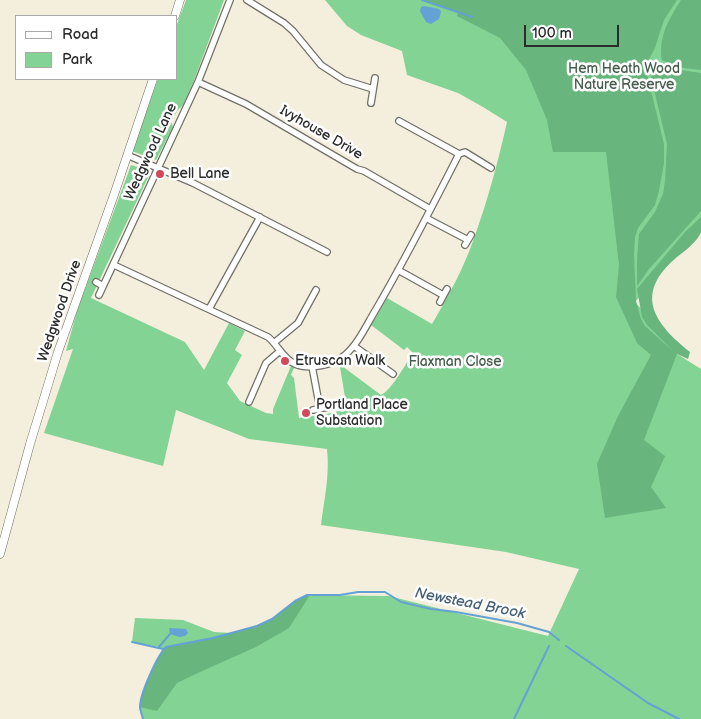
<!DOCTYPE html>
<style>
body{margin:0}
#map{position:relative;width:701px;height:719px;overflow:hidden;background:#f4efdc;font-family:"Balsamiq Sans",sans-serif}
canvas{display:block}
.legend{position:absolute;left:15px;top:15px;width:162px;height:65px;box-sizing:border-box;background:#fff;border:1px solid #aaa;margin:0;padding:6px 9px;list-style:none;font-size:15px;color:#2b2b2b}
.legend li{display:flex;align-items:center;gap:10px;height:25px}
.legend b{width:25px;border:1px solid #aaa}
.scale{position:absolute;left:524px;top:25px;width:95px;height:22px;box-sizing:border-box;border:2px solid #2b2b2b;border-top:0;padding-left:6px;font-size:15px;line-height:18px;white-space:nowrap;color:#2b2b2b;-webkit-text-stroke:4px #fff;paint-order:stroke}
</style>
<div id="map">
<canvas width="701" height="719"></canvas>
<ul class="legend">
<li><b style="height:6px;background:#fff"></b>Road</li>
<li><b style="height:14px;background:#82d394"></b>Park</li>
</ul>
<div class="scale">100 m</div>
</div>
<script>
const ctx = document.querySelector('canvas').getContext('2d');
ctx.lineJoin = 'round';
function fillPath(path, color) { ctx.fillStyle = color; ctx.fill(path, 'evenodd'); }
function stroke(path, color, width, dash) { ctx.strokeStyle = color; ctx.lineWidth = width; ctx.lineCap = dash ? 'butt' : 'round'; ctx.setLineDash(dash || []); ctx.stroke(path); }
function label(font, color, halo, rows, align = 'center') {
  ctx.font = font + ' "Balsamiq Sans",sans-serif'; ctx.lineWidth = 5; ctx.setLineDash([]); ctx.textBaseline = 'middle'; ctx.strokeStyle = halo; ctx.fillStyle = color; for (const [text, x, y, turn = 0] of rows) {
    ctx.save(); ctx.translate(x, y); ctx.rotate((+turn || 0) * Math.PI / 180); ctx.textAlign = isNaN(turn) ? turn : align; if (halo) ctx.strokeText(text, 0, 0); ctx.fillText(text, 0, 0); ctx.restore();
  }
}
const green = new Path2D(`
 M186 0H224L193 83 183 105 178 110 171 121 173 127 156 160 132 151 158 79H176V27Z
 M325 0H422L459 12 465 0H701V228L635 302 679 350 677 354 701 369V719H143C135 694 153 671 163 650L159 647 132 642 135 618 183 620 214 632 232 633 266 623 307 595 389 596 548 636 579 569 506 552 321 525C324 500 330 475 327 449L249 439 176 410 163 466 44 433 73 349 66 351 77 311 131 165 151 171 91 298 185 342 204 370 229 323 245 331 235 350 242 355 227 383 240 401 266 413 273 414V409L291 366 294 368 291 375 294 378 299 418 327 414 347 409 340 367 342 366 381 395C392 390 406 363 413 353L407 347 404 350 371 325 387 298 432 324C447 298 463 270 473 241 487 203 498 162 507 122L483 107 458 93 407 75 402 51 361 35 347 26Z`);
const forest = new Path2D(`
 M422 0H677L664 20 655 48 647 63 646 70 664 144V163L659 191 655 205 638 228 635 237 634 254 636 301 641 319 645 326 674 352 647 325 642 317 637 289 685 232 701 217C701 221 701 228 701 232 698 241 684 252 677 257 633 294 654 323 690 352L688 359 677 354 644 440 665 456 651 487 666 508 605 518 597 464 618 416 651 355 637 343 616 297 619 265 606 152H553L547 120 526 70 500 38 457 16 458 12Z
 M681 0H701V70L676 67 662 60C658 37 669 19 681 0Z
 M666 68 701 73V211L649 269 637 286V260L639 234 655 212 663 194 665 181 667 144 651 77 654 71Z
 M307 595H310L289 628 256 647 200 672 177 683 157 711 140 707C142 691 155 658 166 647L213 638 257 626 272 619 295 601Z`);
const water = new Path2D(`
 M424 6 439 9 441 12 439 19 431 24 426 22 420 11 421 7Z
 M169 628 186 629 188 633 185 636 179 637 170 634Z`);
const stream = new Path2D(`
 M422 0 472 17
 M132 642 163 649
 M566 646 648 703 679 719
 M159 647 170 634
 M143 719C142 715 140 711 140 707 140 694 157 656 166 647L213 638 257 626 272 619 295 601 307 595H340L358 592H385L401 602 431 609 456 612 517 623 549 632 559 640
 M514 719 549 646`);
const minor = new Path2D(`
 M247 0 284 23 293 31 321 65 344 80 373 89
 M198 82 246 104 357 169 364 171 430 209
 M371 103 375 78
 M399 121 459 154 465 152 491 168
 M127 155 193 183 327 252
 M426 218 468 240
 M465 245 471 235
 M114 265 268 337C278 345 283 359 295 364 309 370 334 365 345 355 358 344 366 326 375 311 405 260 432 207 459 154
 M398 270 443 295
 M96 282 103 286
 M99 295 198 82 230 0
 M440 302 447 289
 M209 309 260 217
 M275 342 298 323 316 290
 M354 346 393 374
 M312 366 320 409
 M249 402 266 363 280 351
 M313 410 328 407`);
const tertiary = new Path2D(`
 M175 16 180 0
 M0 554 30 444 58 352 115 192 153 79`);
const markers = [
 [160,174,5,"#d1495b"],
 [285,361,5,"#d1495b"],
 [306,413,5,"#d1495b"]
];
const parkNames = [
 ["Hem Heath Wood",624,69],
 ["Nature Reserve",624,85],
 ["Flaxman Close",455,362]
];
const streetNames = [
 ["Ivyhouse Drive",321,133,30],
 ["Wedgwood Lane",151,152,-65],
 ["Wedgwood Drive",60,311,-71]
];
const poiNames = [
 ["Bell Lane",170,174],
 ["Etruscan Walk",295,361],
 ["Portland Place",316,405],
 ["Substation",316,421]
];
const waterNames = [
 ["Newstead Brook",470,604,11]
];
fillPath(green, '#82d394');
fillPath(forest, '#69b57e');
fillPath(water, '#64a1d5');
stroke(stream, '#64a1d5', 2);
stroke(minor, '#717069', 8);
stroke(tertiary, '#717069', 9);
stroke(minor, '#fff', 5.5);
stroke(tertiary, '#fff', 8);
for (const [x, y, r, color] of markers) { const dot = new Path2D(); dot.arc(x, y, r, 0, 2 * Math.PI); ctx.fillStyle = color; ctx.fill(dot); stroke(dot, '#fff', 2); }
label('14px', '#455d4a', '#fff', parkNames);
label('14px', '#2b2b2b', '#fff', streetNames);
label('14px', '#2b2b2b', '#fff', poiNames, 'left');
label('italic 15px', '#456077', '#fff', waterNames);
</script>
